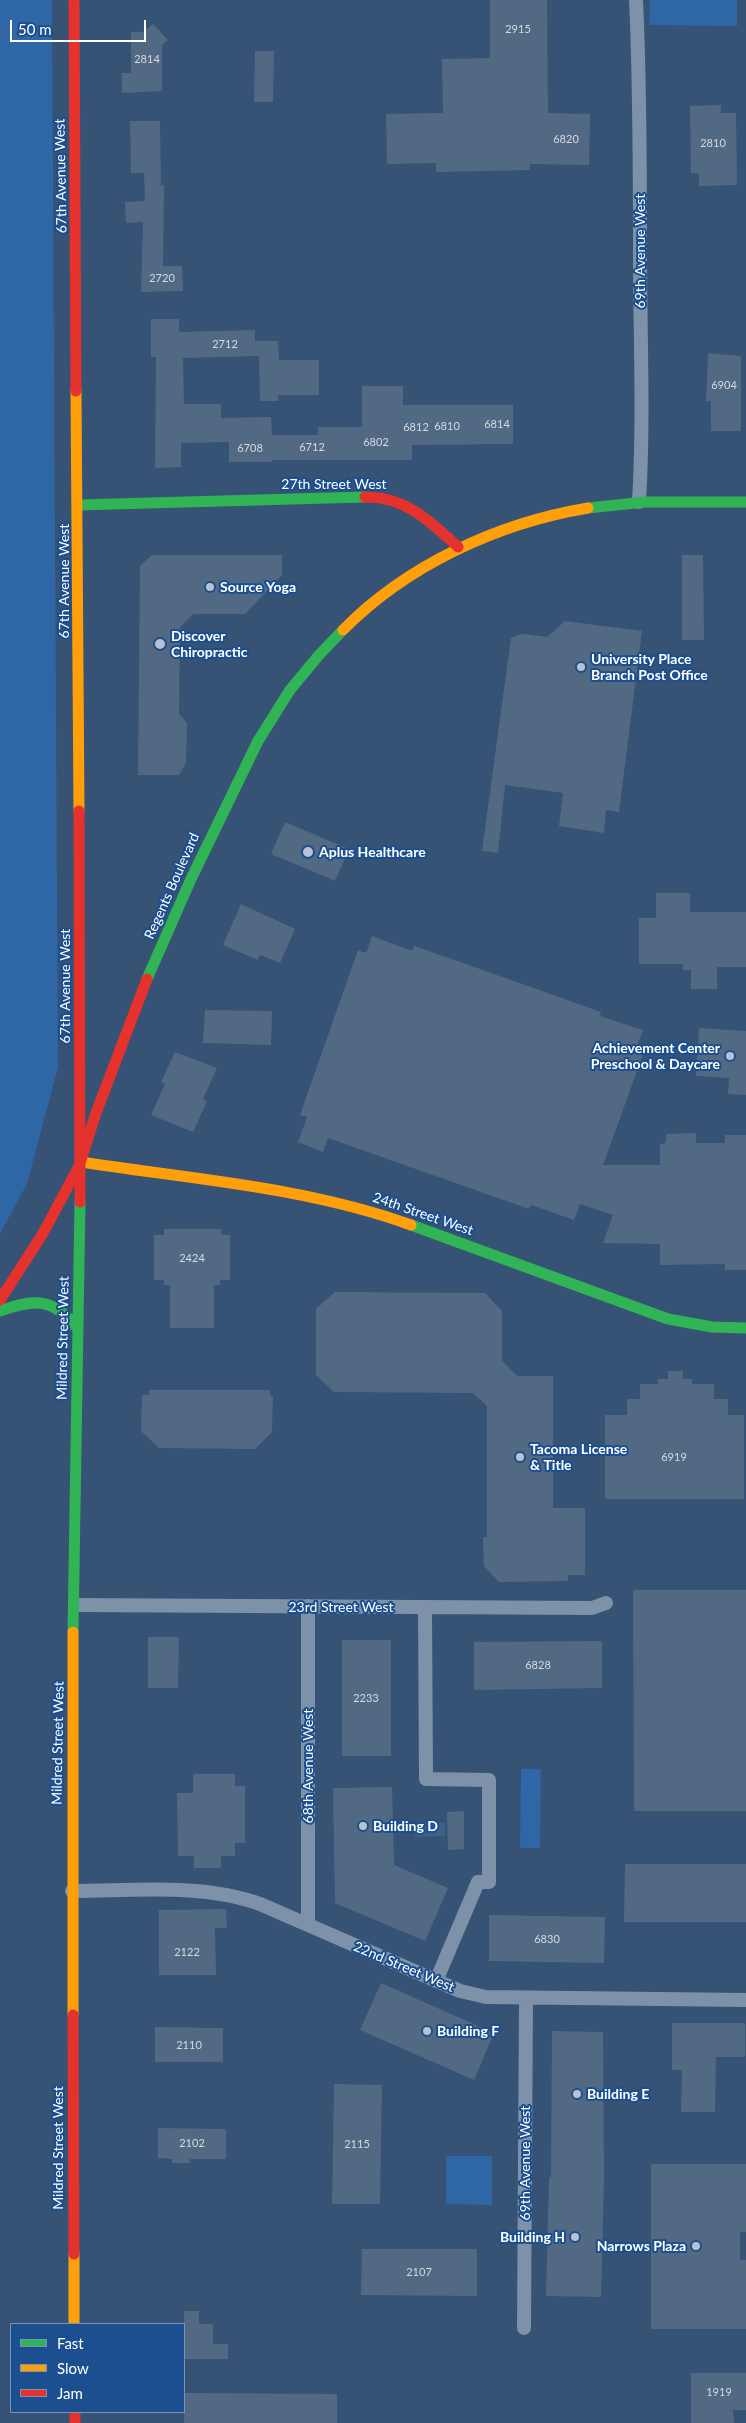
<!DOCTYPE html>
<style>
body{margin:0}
#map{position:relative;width:746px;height:2423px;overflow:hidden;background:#365274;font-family:Lato,sans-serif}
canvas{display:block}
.legend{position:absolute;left:10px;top:2323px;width:175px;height:90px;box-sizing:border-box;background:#1b4f8f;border:1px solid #7695bc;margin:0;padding:6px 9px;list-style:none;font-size:15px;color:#fff}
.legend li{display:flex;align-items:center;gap:10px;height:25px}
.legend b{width:25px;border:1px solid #7695bc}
.scale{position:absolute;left:10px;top:20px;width:136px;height:22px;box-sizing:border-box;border:2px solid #fff;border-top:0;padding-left:6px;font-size:15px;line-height:18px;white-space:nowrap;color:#fff;-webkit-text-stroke:4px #1b4f8f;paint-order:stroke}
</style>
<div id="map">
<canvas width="746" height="2423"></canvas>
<ul class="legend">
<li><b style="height:6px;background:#30b455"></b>Fast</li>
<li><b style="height:6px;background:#ff9f0a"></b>Slow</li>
<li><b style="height:6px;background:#e5322d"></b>Jam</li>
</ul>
<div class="scale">50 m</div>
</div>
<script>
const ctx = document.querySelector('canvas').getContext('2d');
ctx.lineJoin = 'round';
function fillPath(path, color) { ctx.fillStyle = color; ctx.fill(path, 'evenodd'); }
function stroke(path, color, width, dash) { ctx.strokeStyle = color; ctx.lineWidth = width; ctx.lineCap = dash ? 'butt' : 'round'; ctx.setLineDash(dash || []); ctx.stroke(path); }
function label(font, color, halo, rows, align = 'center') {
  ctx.font = font + ' Lato,sans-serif'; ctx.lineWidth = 4; ctx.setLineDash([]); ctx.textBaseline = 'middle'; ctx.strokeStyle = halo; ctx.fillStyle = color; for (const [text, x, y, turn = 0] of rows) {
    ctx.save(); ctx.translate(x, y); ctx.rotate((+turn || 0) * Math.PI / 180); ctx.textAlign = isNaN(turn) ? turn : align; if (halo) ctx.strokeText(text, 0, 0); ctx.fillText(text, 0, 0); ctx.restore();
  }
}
const green = new Path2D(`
 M0 0H52L58 1067 27 1184 0 1234Z
 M650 0H737V26L649 25Z
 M521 1769H541L540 1848H520Z
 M446 2156H492V2205L446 2204Z`);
const water = new Path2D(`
 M415 1823H445V1836L415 1837Z`);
const building = new Path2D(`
 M490 0H547L548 113 590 114 589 165 530 164V170L436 172V163L387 164 386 114 443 113 442 59 490 58Z
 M153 24 168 40 162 45V91L122 93V73H131V32H143Z
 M255 51H274L273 102H254Z
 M721 105V113H736L737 185 699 186V173H691L690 106Z
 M130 121H160L161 185H164L163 266H182L183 291 141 292 143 222 126 223 125 202 145 201 144 173H131Z
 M151 319H179V332L255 330V341H278L279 360H319V395H278V401H260L259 356 183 358 184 404H221V418L271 417 272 435H318V427H362V386H403V405H513V444L412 445V460H272V462H229V442L181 443V467L155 468 156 357H151Z
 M708 353 741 356V431H711V401H706Z
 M152 555H282V575L245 614H193L180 627 179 714 187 723 186 763 179 775H138L140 566Z
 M682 555H703L704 640H682Z
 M565 621 642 631 619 812 606 810 604 833 559 826 563 793 505 785 498 853 482 851 511 638 522 634 547 637Z
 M285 822 349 849 335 881 271 854Z
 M656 893H690V912H746V967H717V989H691V970H683V964H639V918H656Z
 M241 904 295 929 280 963 260 955 258 960 223 945Z
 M372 936 412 951 414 946 466 964 601 1012 600 1016 643 1030 637 1046 645 1049 603 1165H660V1144L666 1143V1134L696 1133V1143H725V1135H746V1270H725V1264L660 1265V1244L603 1243 613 1215 580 1204 574 1220 531 1205 529 1209 328 1138 323 1152 298 1142 307 1117 300 1115 358 950 366 953Z
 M205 1010 272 1011 271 1045 203 1043Z
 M699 1028 746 1031V1095L728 1094 729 1078 696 1076Z
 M175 1052 217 1068 203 1099 207 1101 193 1132 151 1115 165 1084 161 1082Z
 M164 1229H221V1235H230V1280H220V1285H214V1328H170V1285H164V1280H154V1235H164Z
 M335 1292 485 1293 502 1311V1361L517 1376H553V1508H585V1575H568V1581L499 1582 484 1566 483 1537H487V1406L473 1393 334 1392 316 1375V1309Z
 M668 1371H683V1379H692V1384H714V1399H728V1415H744V1499H605V1415H627V1399H640V1384H658V1379H668Z
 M149 1390H270V1395L273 1396 272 1432 255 1449 159 1448 141 1431 142 1395H149Z
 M633 1590H746V1811H634Z
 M148 1637H179L178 1688H148Z
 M342 1640H391V1756H342Z
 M602 1641V1688L474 1690V1642Z
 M193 1774H235V1786H245V1843H235V1856H221V1868H194V1856H178L177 1793H193Z
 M392 1787 394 1865 448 1888 425 1941 335 1903 333 1788Z
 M464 1811V1849L448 1850 447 1812Z
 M625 1864H746V1922H624Z
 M226 1909 227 1928H215L216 1975H159V1910Z
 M489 1915 605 1917 604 1963 489 1961Z
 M381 1983 494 2033 474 2080 360 2030Z
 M672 2023H745V2057H716L715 2112H681L682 2070H672Z
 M155 2027 223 2028V2062H155Z
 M552 2031 603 2032 604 2179 601 2297 546 2296 549 2177H551Z
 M334 2084 382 2085 380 2204H332Z
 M158 2128 226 2129V2159H190V2163H172V2159L158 2158Z
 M651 2164H746V2232H740V2260H746V2329H651Z
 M362 2249H477V2296L361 2295Z
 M184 2311H199V2324H213V2344H228V2359H184Z
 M691 2373H746V2410H733L734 2423H691Z
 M184 2393 337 2394V2423H184Z`);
const street = new Path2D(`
 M636 0C640 84 640 167 640 251 640 335 644 419 639 502
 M75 1605 592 1608 606 1603
 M425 1607 426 1779 489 1780V1882H478L436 1981
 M72 1891C132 1891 203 1883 260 1904L460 1991 486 1997 746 2000
 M308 1925V1606
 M524 2328 526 1999`);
const fast = new Path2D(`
 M78 505 365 497
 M588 508 645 502H746
 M147 979 191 879 258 741 290 690 319 655 343 630
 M411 1225 668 1319 712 1327 746 1328
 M0 1311C36 1298 53 1298 78 1329
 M73 1632 80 1202`);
const slow = new Path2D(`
 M76 391 79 811
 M343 630C407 565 498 523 588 508
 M81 1162C190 1179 307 1187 411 1225
 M73 2015V1632
 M74 2254V2324`);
const jam = new Path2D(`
 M74 0 76 391
 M365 497C405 496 431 522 458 547
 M79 811 80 1202
 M0 1300 42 1235 79 1166 96 1113 147 979
 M73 2015 74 2254
 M75 2412V2423`);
const markers = [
 [210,587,5,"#b9c2ce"],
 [160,644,6,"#b9c2ce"],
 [581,667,5,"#b9c2ce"],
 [308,852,6,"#b9c2ce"],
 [730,1056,5,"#b9c2ce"],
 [520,1457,5,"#b9c2ce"],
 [363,1826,5,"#b9c2ce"],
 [427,2031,5,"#b9c2ce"],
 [577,2094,5,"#b9c2ce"],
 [575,2237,5,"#b9c2ce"],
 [696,2246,5,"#b9c2ce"]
];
const numberNames = [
 ["2915",518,29],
 ["2814",147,59],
 ["6820",566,139],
 ["2810",713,143],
 ["2720",162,278],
 ["2712",225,344],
 ["6904",724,385],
 ["6814",497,424],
 ["6810",447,426],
 ["6812",416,427],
 ["6802",376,442],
 ["6712",312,447],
 ["6708",250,448],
 ["2424",192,1258],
 ["6919",674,1457],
 ["6828",538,1665],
 ["2233",366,1698],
 ["6830",547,1939],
 ["2122",187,1952],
 ["2110",189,2045],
 ["2102",192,2143],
 ["2115",357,2144],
 ["2107",419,2272],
 ["1919",719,2392]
];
const streetNames = [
 ["67th Avenue West",61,176,-91],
 ["69th Avenue West",640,251,-90],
 ["27th Street West",334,484],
 ["67th Avenue West",64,581,-90],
 ["Regents Boulevard",172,886,-66],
 ["67th Avenue West",65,986,-90],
 ["24th Street West",423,1214,19],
 ["Mildred Street West",63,1338,-89],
 ["23rd Street West",341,1607],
 ["Mildred Street West",58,1743,-89],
 ["68th Avenue West",308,1766,-90],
 ["22nd Street West",404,1967,23],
 ["Mildred Street West",58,2148,-90],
 ["69th Avenue West",525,2163,-90]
];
const poiNames = [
 ["Source Yoga",220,587],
 ["Discover",171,636],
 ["Chiropractic",171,652],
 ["University Place",591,659],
 ["Branch Post Office",591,675],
 ["Aplus Healthcare",319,852],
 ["Achievement Center",720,1048,"right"],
 ["Preschool & Daycare",720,1064,"right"],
 ["Tacoma License",530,1449],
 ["& Title",530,1465],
 ["Building D",373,1826],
 ["Building F",437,2031],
 ["Building E",587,2094],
 ["Building H",565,2237,"right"],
 ["Narrows Plaza",686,2246,"right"]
];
fillPath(green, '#2f66a5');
fillPath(water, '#3b618d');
fillPath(building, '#526984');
stroke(street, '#7d92a8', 14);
stroke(fast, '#30b455', 11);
stroke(slow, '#ff9f0a', 11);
stroke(jam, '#e5322d', 11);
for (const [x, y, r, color] of markers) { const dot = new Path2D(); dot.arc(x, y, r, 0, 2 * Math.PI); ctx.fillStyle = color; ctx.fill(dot); stroke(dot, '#1b4f8f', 2); }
label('11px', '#d4dae0', null, numberNames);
label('14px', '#fff', '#1b4f8f', streetNames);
label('bold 14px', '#fff', '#1b4f8f', poiNames, 'left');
</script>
